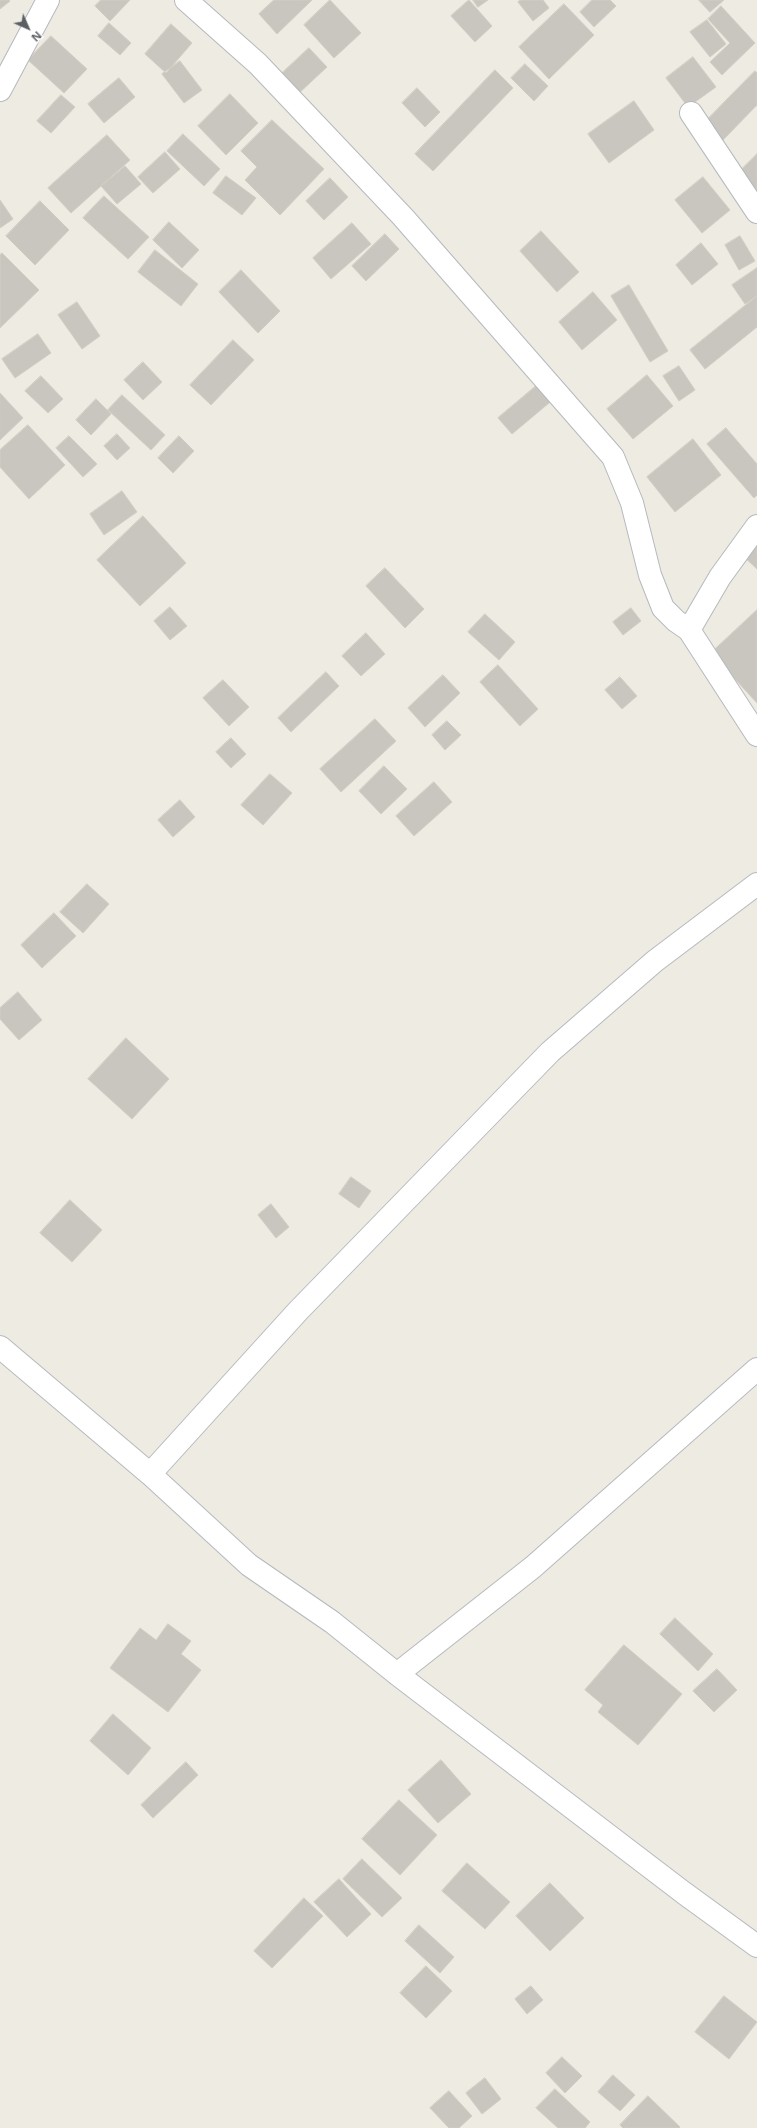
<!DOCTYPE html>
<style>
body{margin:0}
#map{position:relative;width:757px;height:2128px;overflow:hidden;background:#eeebe3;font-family:"Noto Sans",sans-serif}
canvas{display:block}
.north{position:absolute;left:8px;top:8px;width:40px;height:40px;-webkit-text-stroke:3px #fff;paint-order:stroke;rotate:135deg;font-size:11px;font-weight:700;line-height:16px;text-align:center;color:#5b5f64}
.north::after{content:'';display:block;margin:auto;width:14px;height:18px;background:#5b5f64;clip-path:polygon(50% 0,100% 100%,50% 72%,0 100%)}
</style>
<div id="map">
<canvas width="757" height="2128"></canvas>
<div class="north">N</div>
</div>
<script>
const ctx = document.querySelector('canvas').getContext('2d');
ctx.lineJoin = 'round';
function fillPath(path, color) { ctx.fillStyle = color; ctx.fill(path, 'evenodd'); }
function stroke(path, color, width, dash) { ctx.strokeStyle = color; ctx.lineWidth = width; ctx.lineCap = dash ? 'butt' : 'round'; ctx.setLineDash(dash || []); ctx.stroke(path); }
const building = new Path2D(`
 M0 0H9L10 1 0 9Z
 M101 0H130L110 21 95 6Z
 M274 0H312L277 34 259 14Z
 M330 0 361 33 334 58 304 25Z
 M469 0 492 26 475 42 451 16Z
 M473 0H488L478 7Z
 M521 0H543L549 8 533 21 518 2Z
 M592 0H610L616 6 594 27 580 12Z
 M699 0H724L710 12Z
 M564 4 594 35 549 79 519 47Z
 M721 6 755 43 722 75 710 62 730 43 708 19Z
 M707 20 726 44 710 57 690 32Z
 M109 23 131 43 120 55 98 36Z
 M171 24 192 43 166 73 145 54Z
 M51 36 87 69 64 93 28 60Z
 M309 48 327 67 297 95 279 76Z
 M693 57 716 87 688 107 666 78Z
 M180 61 202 90 184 103 162 74Z
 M525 64 548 86 534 101 511 78Z
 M495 70 513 88 433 171 415 154Z
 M755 71 757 73V105L723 140 705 122Z
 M119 78 135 97 104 123 88 104Z
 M417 88 440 112 425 127 402 103Z
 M230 94 258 123 226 155 198 126Z
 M61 95 75 107 51 133 37 121Z
 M634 101 654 130 609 163 588 134Z
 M272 120 324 169 280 215 245 180 257 167 241 151Z
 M183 134 220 169 204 186 167 151Z
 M107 135 130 160 71 213 48 188Z
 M165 152 180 169 153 193 138 177Z
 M757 154V191L738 173Z
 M125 166 141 184 117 204 101 186Z
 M226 176 256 198 242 215 213 193Z
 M703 177 730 210 702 233 675 200Z
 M330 178 348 197 324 220 306 201Z
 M104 196 149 237 128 259 83 218Z
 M0 200 13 219 0 228Z
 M40 201 69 230 35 265 6 236Z
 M169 222 199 250 182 268 153 240Z
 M352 223 371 244 331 279 313 258Z
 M541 231 579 272 557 292 520 251Z
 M385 234 399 249 366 281 352 266Z
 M740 236 755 261 739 270 725 245Z
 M701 243 718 264 692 285 676 265Z
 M155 250 198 284 181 306 138 272Z
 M2 253 39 290 0 328V255Z
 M757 268V296L745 304 732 285Z
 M241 270 280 311 258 333 219 292Z
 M629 285 668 351 650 362 611 296Z
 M593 292 617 320 582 350 559 322Z
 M757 296V327L705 369 690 350Z
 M77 302 100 336 82 349 58 315Z
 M38 334 51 353 15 378 2 359Z
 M233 340 254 360 211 405 190 385Z
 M143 362 162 382 143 400 124 380Z
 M679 366 695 390 679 401 663 376Z
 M647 375 673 406 633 439 607 409Z
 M41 376 63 399 48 413 25 391Z
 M542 381 555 398 512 434 498 418Z
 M0 393 23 418 0 440Z
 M122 395 165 435 151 450 108 410Z
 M96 399 111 414 91 435 76 420Z
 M28 425 65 465 29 499 0 467V450Z
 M726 428 757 464V495L754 498 707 444Z
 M117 434 130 448 117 460 104 446Z
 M69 436 97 464 83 477 56 448Z
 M179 436 194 451 173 473 158 458Z
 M693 439 721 475 675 512 647 477Z
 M122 491 137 512 104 535 90 514Z
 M143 516 186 563 140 606 97 560Z
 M757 539V569L742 555Z
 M385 568 424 609 405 628 366 586Z
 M170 607 187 626 170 640 154 621Z
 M631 608 641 621 623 635 613 622Z
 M757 610V703L711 653Z
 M485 614 515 642 499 660 468 632Z
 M366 633 385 654 361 676 342 656Z
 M498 665 538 709 520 726 480 682Z
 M326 672 339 686 291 732 278 718Z
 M443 675 460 693 425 727 408 708Z
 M620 677 637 696 622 709 605 690Z
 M223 680 249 707 229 726 203 698Z
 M375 719 396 741 341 792 320 769Z
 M447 721 461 735 445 750 432 735Z
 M231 738 246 754 231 768 216 752Z
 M384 766 407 789 381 814 359 791Z
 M270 774 292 793 263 825 241 805Z
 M434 782 452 802 414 836 396 816Z
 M180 800 195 817 173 837 158 820Z
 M87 884 109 904 83 933 60 912Z
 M54 913 76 936 42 968 21 945Z
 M18 992 42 1020 19 1040 0 1019V1008Z
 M126 1038 169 1079 132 1119 88 1079Z
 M351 1177 371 1191 359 1208 339 1194Z
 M70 1200 102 1230 72 1262 40 1233Z
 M271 1204 289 1227 276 1238 258 1215Z
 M675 1618 713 1654 698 1671 660 1634Z
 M168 1624 191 1641 181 1654 201 1670 168 1712 110 1668 140 1628 156 1640Z
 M624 1645 682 1694 638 1745 598 1712 603 1705 585 1690Z
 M717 1669 737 1690 714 1712 693 1691Z
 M113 1714 151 1748 128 1775 90 1741Z
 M441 1760 471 1794 438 1823 408 1790Z
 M186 1762 198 1775 153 1818 141 1805Z
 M399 1800 437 1835 400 1875 362 1839Z
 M362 1859 402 1898 382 1917 343 1879Z
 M467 1863 510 1902 485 1929 442 1891Z
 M339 1879 371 1914 347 1937 314 1902Z
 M550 1883 584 1918 550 1951 516 1916Z
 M304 1898 323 1916 272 1968 254 1951Z
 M419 1925 454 1957 440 1973 405 1941Z
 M426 1966 452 1991 426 2018 400 1993Z
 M531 1986 543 2000 527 2014 515 1999Z
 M724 1996 757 2022 729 2059 695 2032Z
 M562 2057 582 2076 565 2093 546 2073Z
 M613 2075 635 2095 620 2111 598 2092Z
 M485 2078 501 2099 482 2114 466 2093Z
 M555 2089 590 2122 585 2128H558L536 2108Z
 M449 2091 472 2116 459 2128H449L430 2108Z
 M648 2096 680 2127 679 2128H623L620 2125Z`);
const street = new Path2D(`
 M186 0 258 64 403 217 613 457 632 503 650 575 663 608 676 621 689 630 757 735
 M0 90 48 0
 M691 113 757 212
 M689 630 720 577 757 526
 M0 1347 150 1474 249 1565 332 1622 397 1674 684 1893 757 1946
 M150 1474 298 1311 550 1052 655 961 757 884
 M397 1674 533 1567 757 1369`);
fillPath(building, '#c9c6c0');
stroke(building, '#d3cdc1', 1);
stroke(street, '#b6b9bd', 24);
stroke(street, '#fff', 22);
</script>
